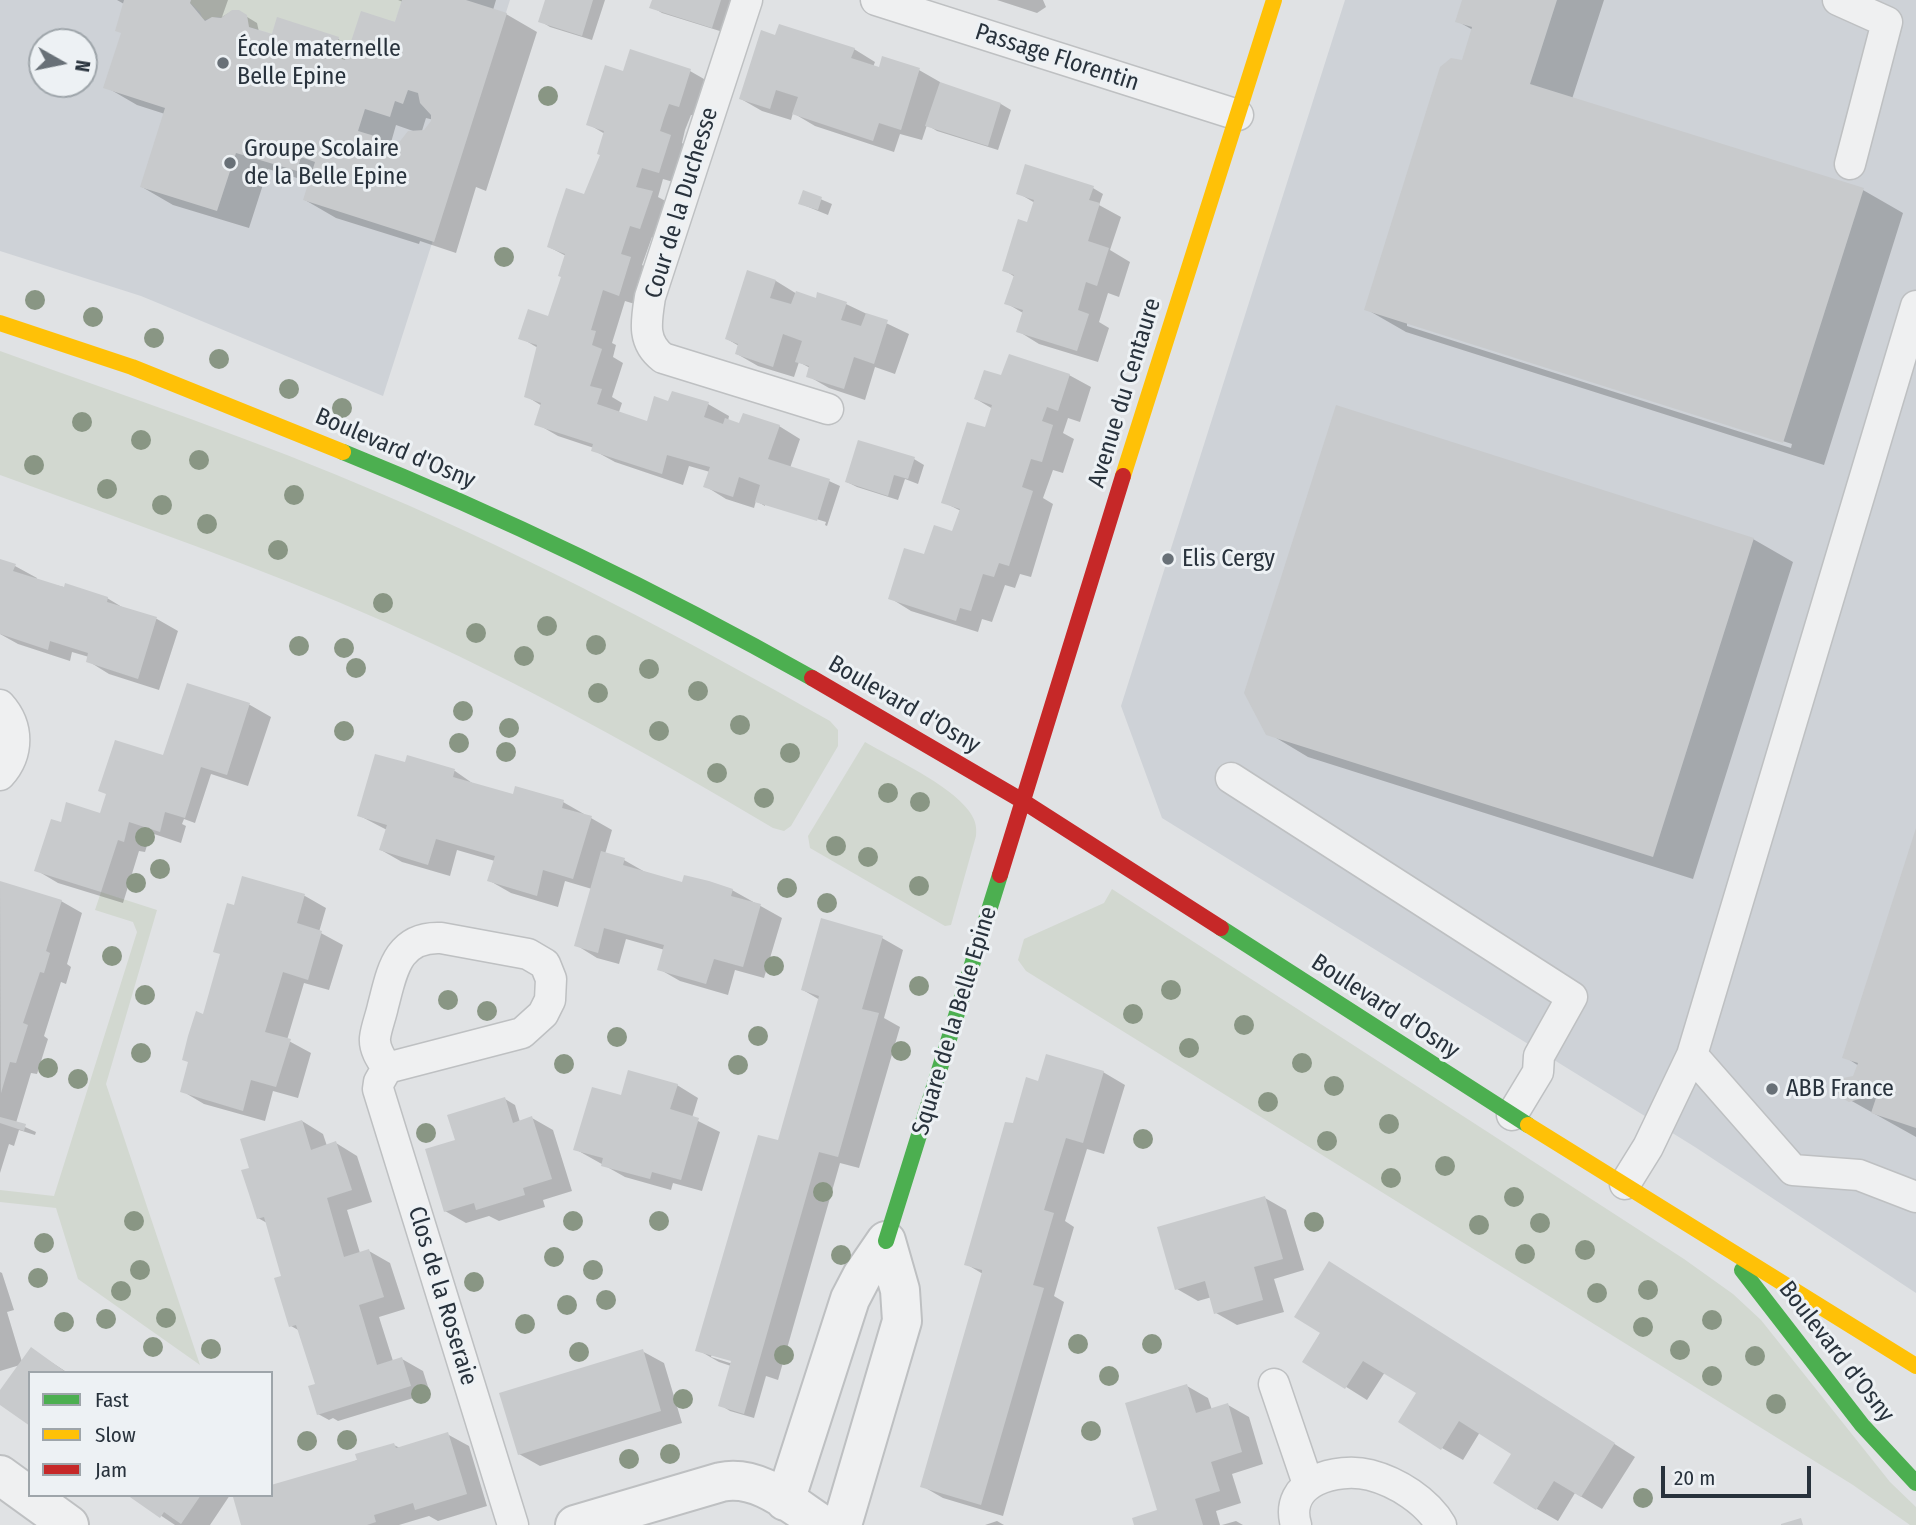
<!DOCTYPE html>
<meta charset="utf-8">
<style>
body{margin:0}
#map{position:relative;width:1916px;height:1525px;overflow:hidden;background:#e0e2e4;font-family:"Fira Sans Condensed",sans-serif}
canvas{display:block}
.legend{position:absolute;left:28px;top:1371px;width:245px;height:126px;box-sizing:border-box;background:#edf1f4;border:2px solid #9ea5aa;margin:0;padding:9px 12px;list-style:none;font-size:21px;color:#28323c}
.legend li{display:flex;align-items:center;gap:14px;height:35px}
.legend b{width:35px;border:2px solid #9ea5aa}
.north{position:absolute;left:28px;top:28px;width:70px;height:70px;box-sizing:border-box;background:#edf1f4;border:2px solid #9ea5aa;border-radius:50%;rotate:99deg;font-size:19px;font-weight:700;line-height:28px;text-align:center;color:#28323c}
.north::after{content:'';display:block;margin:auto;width:24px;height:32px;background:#687077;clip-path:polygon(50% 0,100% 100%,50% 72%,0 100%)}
.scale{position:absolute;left:1661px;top:1466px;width:150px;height:32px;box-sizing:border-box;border:4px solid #28323c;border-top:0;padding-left:9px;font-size:21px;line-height:24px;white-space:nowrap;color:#28323c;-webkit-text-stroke:5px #edf1f4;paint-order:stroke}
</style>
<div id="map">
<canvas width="1916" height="1525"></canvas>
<ul class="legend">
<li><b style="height:9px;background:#4caf50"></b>Fast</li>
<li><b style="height:9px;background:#ffc107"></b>Slow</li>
<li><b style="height:9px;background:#c62828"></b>Jam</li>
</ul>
<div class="north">N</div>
<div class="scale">20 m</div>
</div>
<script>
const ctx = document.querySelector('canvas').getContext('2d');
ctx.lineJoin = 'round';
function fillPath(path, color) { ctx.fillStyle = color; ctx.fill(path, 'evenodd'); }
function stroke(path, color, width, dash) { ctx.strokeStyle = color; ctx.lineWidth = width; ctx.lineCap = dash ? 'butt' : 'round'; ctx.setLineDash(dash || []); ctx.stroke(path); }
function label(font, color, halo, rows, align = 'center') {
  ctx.font = font + ' "Fira Sans Condensed",sans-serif'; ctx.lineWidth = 6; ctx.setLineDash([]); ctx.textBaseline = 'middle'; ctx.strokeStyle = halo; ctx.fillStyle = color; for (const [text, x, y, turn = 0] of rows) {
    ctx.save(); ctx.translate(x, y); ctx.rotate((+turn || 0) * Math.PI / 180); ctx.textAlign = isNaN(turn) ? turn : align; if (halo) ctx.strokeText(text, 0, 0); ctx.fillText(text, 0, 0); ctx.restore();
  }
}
const built = new Path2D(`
 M0 0H510L383 396 141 296 0 251ZM42 42H84V84H42Z
 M1345 0H1916V1293L1695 1147 1162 818 1121 706Z`);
const green = new Path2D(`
 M191 0H402L395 22 361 12 345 60 332 56 339 38 277 18 272 34 218 17 203 20 200 12 190 3Z
 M0 351C128 397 257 440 382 494 534 559 685 639 830 721L838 730V746L791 826 784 831 773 828C647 753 520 682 385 622 260 567 129 522 0 475Z
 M865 742C894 759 949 784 969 811 975 819 977 826 976 836L951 925 945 926 810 848 808 836Z
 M1112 889 1684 1259 1733 1294 1761 1320 1890 1482 1916 1507V1525H1910L1853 1485 1026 971 1018 960 1024 939 1104 903Z
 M101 892 157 910 106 1084 200 1365 78 1279 56 1208 0 1202V1190L54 1196 137 932 133 922 95 910Z`);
const shadow = new Path2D(`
 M117 0H228L222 17 232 11 239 12 257 23 259 32 273 37 338 39 351 46 396 24 403 2 398 0H496L493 10 506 14 537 32 486 191 476 187 456 253 420 241 419 244 336 218 305 200 310 182 268 169 249 228 173 205 142 187 165 114 137 105 106 87 122 33 124 4ZM426 118 434 120 420 137ZM396 125 416 132 399 146H390Z
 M547 0H605L592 40 550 27 540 21Z
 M654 0H733L723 32 662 13 652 7Z
 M997 0H1043L1046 7 1037 13Z
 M1463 0H1604L1572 99 1863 190 1903 213 1824 465 1406 332 1366 309 1463 61 1473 30 1457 21ZM1407 322 1792 444 1791 448 1407 326Z
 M776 37 854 49 875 62 873 67 919 70 940 82V84L1001 104 1011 110 998 150 937 131 927 125 922 140 900 134 894 152 815 126 793 113 791 120 762 111 741 99Z
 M690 71 711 83 700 117 691 115 685 130 682 143 691 149 680 184 663 179 658 197 673 205 661 240 652 237 642 265 652 271 641 306 625 301 612 343 616 345 613 357 623 363 612 397 622 403 619 412 648 423 670 403 708 404 729 416 728 421 740 425 779 426 800 439 790 468 829 481 840 486 827 526 825 525 826 522 765 503V506L756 501 754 508 726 499 705 486 710 472 689 466 683 485 615 462 593 450 594 448 558 436 537 424 542 406 526 396 538 348 521 338 549 318 563 277 566 256 549 247 585 196 602 155 605 134 588 124 624 73Z
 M1093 188 1103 194 1099 205 1121 217 1110 250 1130 262 1119 297 1108 293 1099 322 1109 328 1098 362 1039 344 1018 331 1023 313 1006 303 1015 277 1004 270 1028 224 1035 203 1018 193Z
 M804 192 832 204 828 215 801 204Z
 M748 272 776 281 797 294 817 300 819 295 846 304 909 334 895 374 875 367 865 400 829 388 808 376 810 368 799 362 794 377 758 366 737 354 739 346 727 339Z
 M1069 375 1091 387 1080 422 1068 418 1063 433 1074 439 1063 473 1053 470 1043 498 1053 504 1031 577 1020 574 1015 588 1005 585 992 622 982 619 978 632 911 611 890 598 924 557 953 533 961 511 943 502 987 430 993 409 976 399 1002 378Z
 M914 459 924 465 918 484 905 479 898 500 857 487 847 482Z
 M1753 539 1793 562 1693 879 1308 757 1268 733Z
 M0 561 15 566 37 578 36 580 107 598 127 610 157 619 178 631 159 690 109 674 88 661 89 657 72 652 70 661 18 644 0 634Z
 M188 685 250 705 271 717 248 786 211 774 195 823 184 819 182 824 186 826 181 843 151 833 145 852 139 851 123 903 58 883 36 870 62 824 101 815 165 757Z
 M408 757 455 771 475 785 514 796 563 802 612 830 605 854 624 860 645 872 683 884 732 890 782 918 764 978 735 970 728 995 680 981 659 969 665 950 626 939 619 964 597 958 576 945 592 889 565 881 558 907 511 893 490 881 495 861 457 850 450 876 402 862 381 850 387 830 360 816 406 764Z
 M1916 831V1137L1841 1095 1854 1078 1859 1066 1845 1057Z
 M244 878 305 896 326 908 319 932 343 945 329 990 304 983 287 1040 311 1053 298 1098 273 1091 265 1121 204 1104 182 1091Z
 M0 882 61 901 82 913 67 964 71 967 66 984 61 982 44 1036 48 1039 37 1074 31 1073 16 1123 36 1132 35 1135 19 1130 14 1146 9 1144 0 1173Z
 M882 938 903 950 884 1018 900 1027 859 1168 840 1163 778 1380 766 1376 754 1418 730 1411 720 1405 731 1366 719 1362 698 1350 779 1142 820 1000 803 990ZM712 1354 733 1360V1364L711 1357Z
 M1103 1072 1125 1085 1104 1154 1087 1149 1065 1221 1074 1227 1054 1296 1064 1302 1003 1516 943 1498 922 1486 983 1274 966 1264 1014 1125Z
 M677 1085 698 1098 692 1118 720 1132 702 1191 673 1183 671 1190 625 1177 575 1149 622 1097Z
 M505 1099 515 1105 520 1122 532 1118 553 1130 572 1191 543 1200 545 1207 499 1221 489 1216 466 1223 445 1211 457 1141Z
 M302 1121 323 1134 327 1146 336 1143 357 1156 372 1202 347 1210 360 1253 369 1251 390 1263 405 1309 379 1317 393 1361 402 1359 423 1371 430 1393 338 1421 333 1418 329 1420 318 1414 317 1385 300 1331 291 1326 283 1277 267 1223 258 1218 251 1169Z
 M1265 1198 1286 1210 1304 1270 1274 1279 1284 1312 1237 1325 1216 1313 1212 1297 1198 1301 1177 1289Z
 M0 1272 2 1273 14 1310 7 1312 22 1362 31 1349 68 1373H30L0 1403V1393L20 1365 0 1371Z
 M1351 1276 1635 1457 1602 1509 1575 1493 1558 1521 1537 1509 1513 1454 1480 1432 1463 1460 1442 1448 1418 1393 1385 1372 1367 1400 1305 1361Z
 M642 1351 664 1363 682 1423 540 1466 519 1454Z
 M1187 1386 1208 1398 1212 1410 1228 1405 1249 1417 1263 1464 1232 1474 1241 1503 1216 1511 1220 1525H1136L1159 1511Z
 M447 1434 469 1446 487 1506 438 1521 429 1516 399 1525H243L235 1498 245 1495H271L394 1445 400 1448Z
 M130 1495H230L210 1525H175Z
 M997 1521 1004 1525H985Z
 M1236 1521 1243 1525H1222Z`);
const building = new Path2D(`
 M124 0H191L190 3 205 21 212 17 221 18 232 10H239L247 15 249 27 272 34 277 17 339 37 332 56 345 60 361 11 395 22 402 0H466L507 13 434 242 303 200 315 162 301 157 297 171 236 153 217 211 140 187 165 108 103 88 121 33 115 31ZM408 90 418 93 420 103 431 115V121L424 130 408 131 398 144 392 146 386 145 378 137 358 131 365 109 390 117 395 101 403 104Z
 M545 0H593L582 36 538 22Z
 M652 0H721L712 28 649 8Z
 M1462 0H1557L1530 84 1864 188 1783 443 1364 310 1440 67 1451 58 1462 60 1472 27 1455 22Z
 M779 24 855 48 851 58 879 67 882 56 920 68 901 130 879 123 873 141 792 114 798 97 776 90 770 109 739 99 761 30 775 35Z
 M630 49 691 69 679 107 669 104 664 118 660 131 671 135 659 173 642 168 636 187 653 191 640 229 630 226 621 254 631 257 619 296 603 290 591 330 596 331 592 345 602 349 590 386 602 389 597 404 647 421 654 396 668 401 672 391 709 402 704 417 723 424 725 418 739 423 743 413 780 425 768 459 830 479 817 521 755 502 760 485 739 477 733 497 703 487 710 467 667 455 662 474 591 451 593 444 534 425 541 403 524 397 537 345 518 339 528 309 548 316 561 277 558 276 565 254 547 247 556 218 566 188 584 194 600 155 597 154 604 131 586 125 605 65 623 71Z
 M940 82 1001 103 988 146 925 126Z
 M1025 164 1094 186 1089 200 1100 203 1088 241 1109 248 1097 286 1086 282 1078 310 1089 314 1077 351 1016 332 1023 310 1004 304 1014 275 1002 271 1018 219 1027 222 1034 200 1016 194Z
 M803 190 822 197 818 210 798 204Z
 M747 270 776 280 770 298 791 304 796 291 816 298 817 292 847 302 841 320 861 326 866 313 888 320 874 364 854 357 844 389 806 377 809 366 795 362 802 341 783 334 773 367 735 354 738 344 725 339Z
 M1009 354 1070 374 1058 411 1047 407 1042 421 1053 425 1042 462 1031 459 1022 487 1033 491 1009 566 999 563 994 577 983 574 971 611 960 608 956 621 888 599 904 548 924 554 934 525 952 531 960 509 941 503 967 422 985 427 992 405 974 399 984 370 1001 375Z
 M1336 405 1754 538 1653 857 1266 735 1244 693Z
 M858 440 915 457 908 479 894 475 888 496 845 482Z
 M0 559 16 564 13 571 64 587 65 583 108 597 107 602 157 617 138 679 86 662 88 653 50 641 48 650 0 634Z
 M187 683 250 703 227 775 201 767 185 818 165 812 160 832 129 822 124 842 118 840 101 892 34 871 51 819 61 822 66 802 100 813 106 794 98 791 115 740 163 755Z
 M375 754 405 762 407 755 455 769 453 777 513 794 515 786 564 800 562 808 592 816 573 879 543 870 537 896 487 881 495 856 436 839 428 865 379 850 387 825 357 816Z
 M1916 828V1128L1871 1113 1876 1098 1862 1094 1859 1099 1849 1102 1840 1097 1837 1090 1843 1078 1853 1076 1858 1063 1842 1058Z
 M601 851 625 858 623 865 682 882 684 875 709 881 733 889 731 896 761 904 743 967 714 959 706 984 657 970 664 945 604 928 598 953 574 946Z
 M242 876 305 894 297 923 322 931 308 980 283 972 265 1032 291 1039 276 1087 251 1080 243 1111 180 1092 188 1062 182 1060 188 1036 196 1011 203 1014 220 954 213 952 227 903 234 905Z
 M0 881 62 900 46 951 50 953 44 973 40 972 23 1023 28 1025 16 1063 10 1062 1 1093Z
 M821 918 883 936 862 1009 879 1013 838 1157 819 1152 744 1414 718 1406 731 1361 695 1351 758 1135 778 1140 819 996 801 990Z
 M1046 1054 1104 1071 1083 1143 1066 1138 1044 1210 1054 1213 1033 1285 1044 1288 981 1505 920 1487 982 1272V1270L964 1265 1005 1122 1013 1123 1026 1077 1038 1081Z
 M628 1070 678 1084 670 1109 699 1118 681 1180 652 1172 650 1179 601 1166 603 1158 573 1150 592 1087 621 1095Z
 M505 1097 513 1123 532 1116 552 1179 523 1188 525 1195 476 1210 474 1203 444 1212 425 1149 455 1140 447 1115Z
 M0 1117 26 1124 24 1131 0 1123Z
 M302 1120 311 1150 336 1141 352 1190 327 1198 344 1257 369 1249 384 1297 359 1305 377 1365 402 1357 411 1386 317 1415 308 1386 315 1384 296 1325 289 1327 274 1278 281 1276 264 1217 257 1219 249 1194 241 1170 249 1168 240 1139Z
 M1265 1196 1283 1259 1254 1267 1263 1300 1214 1314 1205 1281 1175 1290 1157 1227Z
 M1329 1261 1615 1443 1581 1497 1554 1481 1536 1510 1493 1483 1511 1454 1459 1421 1441 1450 1398 1422 1416 1393 1363 1361 1345 1389 1302 1362 1320 1333 1294 1317Z
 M31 1347 67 1373H30V1426L0 1405V1390Z
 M643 1349 661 1411 518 1455 499 1393Z
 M1187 1384 1196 1413 1228 1403 1242 1452 1211 1462 1220 1491 1195 1499 1203 1525H1134L1132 1518 1157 1510 1125 1403Z
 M448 1432 467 1494 415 1510 413 1503 374 1515 376 1522 367 1525H241L233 1497 271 1495V1485L357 1460 355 1454 394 1443 396 1448Z
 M127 1495H201L181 1524 164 1512 160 1518Z
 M1801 1518 1803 1525H1781V1524Z`);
const lane = new Path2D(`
 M747 0 650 297C646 322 642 342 663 358L828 409
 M876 0 1238 115
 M1838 0 1887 22 1850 164
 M0 705C19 726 19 754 0 775
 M1231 778 1572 997 1539 1056 1538 1072 1512 1115
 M1692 1055 1793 1170 1859 1175 1916 1197
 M387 1068C381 1059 374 1049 375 1038 376 1028 381 1016 383 1006 392 972 397 936 441 938L528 954 545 964 551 979 550 1000 543 1014 522 1033 387 1068 379 1082 378 1089 513 1525
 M1625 1184 1648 1147 1692 1055 1916 306
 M1274 1384 1308 1484
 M1296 1525C1283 1481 1337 1467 1370 1475 1397 1482 1427 1501 1441 1525`);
const street = new Path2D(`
 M0 1475 69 1525
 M785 1501 850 1299 862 1276 886 1241 900 1290 902 1321 842 1525
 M575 1525 721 1482C759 1474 793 1506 823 1525`);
const fast = new Path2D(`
 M343 452C504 517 661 593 812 678
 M1221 928 1528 1125
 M886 1241 1000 875
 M1742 1270 1862 1425 1916 1483`);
const slow = new Path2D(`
 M0 323 132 367 343 452
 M1123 476 1274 0
 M1528 1125 1916 1366`);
const jam = new Path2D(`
 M812 678 1021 800 1221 928
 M1000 875 1123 476`);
const trees = [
 [548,96],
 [504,257],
 [35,300],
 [93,317],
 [154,338],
 [219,359],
 [289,389],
 [342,408],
 [82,422],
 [141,440],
 [199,460],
 [34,465],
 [107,489],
 [294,495],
 [162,505],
 [207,524],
 [278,550],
 [383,603],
 [547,626],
 [476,633],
 [596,645],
 [299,646],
 [344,648],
 [524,656],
 [356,668],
 [649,669],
 [698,691],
 [598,693],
 [463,711],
 [740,725],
 [509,728],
 [344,731],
 [659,731],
 [459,743],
 [506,752],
 [790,753],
 [717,773],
 [888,793],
 [764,798],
 [920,802],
 [145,837],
 [836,846],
 [868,857],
 [160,869],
 [136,883],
 [919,886],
 [787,888],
 [827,903],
 [112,956],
 [774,966],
 [919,986],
 [1171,990],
 [145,995],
 [448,1000],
 [487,1011],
 [1133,1014],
 [1244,1025],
 [758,1036],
 [617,1037],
 [1189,1048],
 [901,1051],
 [141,1053],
 [1302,1063],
 [564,1064],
 [738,1065],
 [48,1068],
 [78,1079],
 [1334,1086],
 [1268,1102],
 [1389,1124],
 [426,1133],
 [1143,1139],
 [1327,1141],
 [1445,1166],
 [1391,1178],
 [823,1192],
 [1514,1197],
 [134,1221],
 [573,1221],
 [659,1221],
 [1314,1222],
 [1540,1223],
 [1479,1225],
 [44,1243],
 [1585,1250],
 [1525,1254],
 [841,1255],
 [554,1257],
 [140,1270],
 [593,1270],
 [38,1278],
 [474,1282],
 [1648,1290],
 [121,1291],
 [1597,1293],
 [606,1300],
 [567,1305],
 [166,1318],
 [106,1319],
 [1712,1320],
 [64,1322],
 [525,1324],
 [1643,1327],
 [1078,1344],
 [1152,1344],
 [153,1347],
 [211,1349],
 [1680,1350],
 [579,1352],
 [784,1355],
 [1755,1356],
 [1109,1376],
 [1712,1376],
 [421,1394],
 [683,1399],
 [1776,1404],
 [1091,1431],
 [347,1440],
 [307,1441],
 [670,1454],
 [629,1459],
 [1643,1498]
];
const markers = [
 [223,63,7,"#687077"],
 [230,163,7,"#687077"],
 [1168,559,7,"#687077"],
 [1772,1089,7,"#687077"]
];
const poiNames = [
 ["École maternelle",237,49],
 ["Belle Epine",237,77],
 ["Groupe Scolaire",244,149],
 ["de la Belle Epine",244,177],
 ["Elis Cergy",1182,559],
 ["ABB France",1786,1089]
];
const streetNames = [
 ["Passage Florentin",1057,58,18],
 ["Cour de la Duchesse",682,203,-73],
 ["Avenue du Centaure",1125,393,-73],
 ["Boulevard d'Osny",395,449,23],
 ["Boulevard d'Osny",904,705,30],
 ["Boulevard d'Osny",1385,1007,33],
 ["Square de la Belle Epine",955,1021,-73],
 ["Clos de la Roseraie",442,1296,73],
 ["Boulevard d'Osny",1836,1352,52]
];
fillPath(built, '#ced2d7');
fillPath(green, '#d2d8d0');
fillPath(shadow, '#0003');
fillPath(building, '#c8cacc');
stroke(lane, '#bec0c2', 33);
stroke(street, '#bec0c2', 42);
stroke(lane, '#eff0f1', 30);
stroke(street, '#eff0f1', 38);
stroke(fast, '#4caf50', 16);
stroke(slow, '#ffc107', 16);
stroke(jam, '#c62828', 16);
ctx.fillStyle = '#899684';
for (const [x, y] of trees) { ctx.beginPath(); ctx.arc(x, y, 10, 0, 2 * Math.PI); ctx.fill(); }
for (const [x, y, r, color] of markers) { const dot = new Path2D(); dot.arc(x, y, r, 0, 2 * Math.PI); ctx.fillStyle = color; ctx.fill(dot); stroke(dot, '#edf1f4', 2.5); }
label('24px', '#28323c', '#edf1f4', poiNames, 'left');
label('24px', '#28323c', '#edf1f4', streetNames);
</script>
